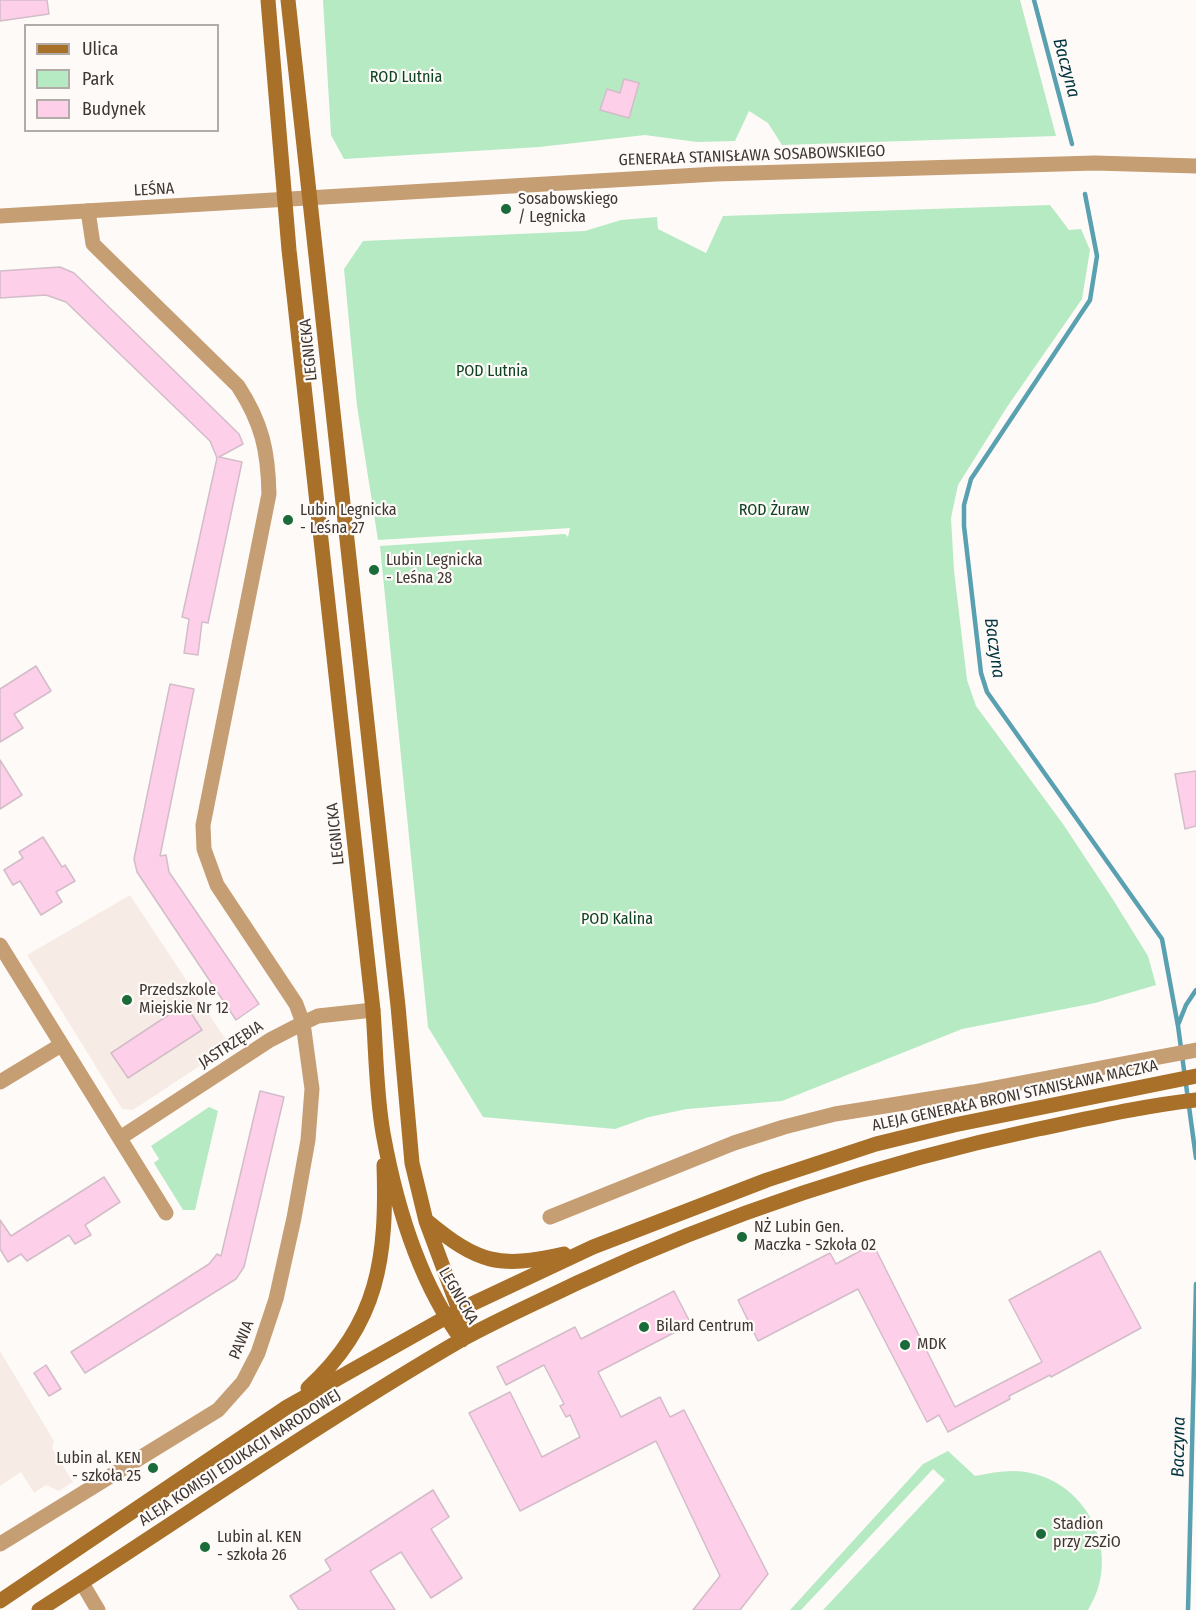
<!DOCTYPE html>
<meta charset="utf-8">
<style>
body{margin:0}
#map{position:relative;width:1196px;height:1610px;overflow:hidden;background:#fefaf8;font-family:"Fira Sans Condensed",sans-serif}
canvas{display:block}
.legend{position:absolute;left:24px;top:24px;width:195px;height:108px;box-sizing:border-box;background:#fefaf8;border:2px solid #b1aca8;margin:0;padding:8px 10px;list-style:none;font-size:18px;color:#3e3631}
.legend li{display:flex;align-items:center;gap:12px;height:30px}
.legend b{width:30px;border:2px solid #b1aca8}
</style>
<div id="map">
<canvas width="1196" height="1610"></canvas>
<ul class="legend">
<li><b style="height:8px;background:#a87028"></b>Ulica</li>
<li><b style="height:16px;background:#b5eac2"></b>Park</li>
<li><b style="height:16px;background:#fecfe8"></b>Budynek</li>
</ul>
</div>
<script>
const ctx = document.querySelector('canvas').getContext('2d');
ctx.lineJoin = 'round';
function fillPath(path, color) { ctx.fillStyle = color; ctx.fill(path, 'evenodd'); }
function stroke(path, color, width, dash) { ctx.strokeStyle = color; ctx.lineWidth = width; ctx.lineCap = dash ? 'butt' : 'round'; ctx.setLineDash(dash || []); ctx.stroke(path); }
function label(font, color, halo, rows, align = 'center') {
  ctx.font = font + ' "Fira Sans Condensed",sans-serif'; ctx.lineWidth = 4.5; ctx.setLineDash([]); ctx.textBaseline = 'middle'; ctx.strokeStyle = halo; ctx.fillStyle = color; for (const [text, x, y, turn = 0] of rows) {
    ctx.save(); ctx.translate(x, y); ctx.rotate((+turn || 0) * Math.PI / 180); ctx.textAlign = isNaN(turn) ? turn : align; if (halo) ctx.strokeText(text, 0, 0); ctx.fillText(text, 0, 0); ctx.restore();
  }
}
const built = new Path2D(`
 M130 895 230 1046 133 1110 122 1109 27 955Z
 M0 1351 54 1441 52 1448 73 1482 59 1491 46 1485 34 1493 21 1472 0 1486Z`);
const green = new Path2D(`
 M323 0H1020L1056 136 782 145 768 123 749 111 735 141 697 142 645 135 539 147 344 159 331 135Z
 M1050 205 1069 230 1081 229 1090 250 1082 299 1007 407 958 485 951 518 954 571 967 680 976 706 1063 824 1112 898 1148 956 1156 985 1095 1003 962 1029 782 1101 687 1109 649 1117 615 1129 483 1117 428 1027 380 546 565 534 568 537 570 528 378 540 357 406 344 269 363 241 585 231 621 220 657 217 658 229 706 253 723 216Z
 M209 1107 218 1111 195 1210H183L154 1163 159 1159 151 1146Z
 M948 1451 975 1476C995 1472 1015 1468 1035 1474 1093 1490 1121 1558 1088 1610H823L945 1480 933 1469 801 1610H790L923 1464Z`);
const stream = new Path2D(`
 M1034 0 1072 144
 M1085 194 1097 256 1090 300 971 479 964 505V526L981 673 987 692 1162 939 1178 1026 1196 1158
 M1178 1025 1186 1005 1196 990
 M1188 1610 1196 1284`);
const building = new Path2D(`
 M0 0H47L49 14 0 21Z
 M624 79 639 83 629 118 600 110 607 89 620 93Z
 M60 267 74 273 239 434 243 444 219 457 242 462 208 623 202 622 198 655 184 653 189 619 182 617 217 458 210 441 66 302 46 295 0 298V271Z
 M36 666 51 691 14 714 23 728 0 742V689Z
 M170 684 194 689 160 856 166 855 169 872 259 1004 236 1020 137 872 134 859Z
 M0 760 22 795 0 809Z
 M1196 771V826L1185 829 1175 774Z
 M43 837 62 867 65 865 75 881 56 892 62 902 41 915 20 881 13 885 4 870 23 858 19 852Z
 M185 1004 202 1030 128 1078 111 1053Z
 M260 1091 284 1097 244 1267 236 1279 85 1373 71 1352 209 1264 217 1254 221 1256Z
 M104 1177 120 1202 85 1225 91 1235 75 1244 69 1235 27 1261 21 1254 8 1262 0 1249V1220L11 1236Z
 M873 1244 955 1407 1042 1362 1009 1300 1100 1251 1141 1328 1051 1377 1050 1375 1009 1396 1010 1399 948 1432 939 1415 927 1422 858 1289 758 1341 738 1300 830 1253 836 1264Z
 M674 1291 691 1324 598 1372 621 1417 660 1397 670 1417 684 1410 768 1574 740 1610H693L720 1576 656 1441 520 1511 469 1413 510 1392 542 1457 580 1437 570 1415 566 1417 560 1406 564 1404 544 1365 506 1385 497 1367 575 1327 581 1339Z
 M46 1365 61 1389 49 1396 34 1373Z
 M433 1490 449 1517 431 1529 462 1578 431 1598 401 1552 370 1571 395 1610H299L290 1596 331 1570 325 1560Z`);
const minor = new Path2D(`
 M0 945 166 1213
 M0 1082 61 1045
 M120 1138 270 1040 303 1023 318 1016 373 1010
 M550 1217 734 1143 784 1127 835 1114 973 1092 1196 1050
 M0 1544 218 1410 243 1382 258 1353 276 1299 294 1218 308 1140 312 1089 303 1023 296 1004 217 885 204 849 203 825 269 494C268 450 262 423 238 386L93 244 88 211
 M82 1583 98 1610`);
const tertiary = new Path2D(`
 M0 216 716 174 1095 163 1196 166`);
const secondary = new Path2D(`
 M268 0 289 250 373 1010C376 1050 376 1093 383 1133 396 1205 418 1281 462 1340
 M288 0 398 1006 412 1163 426 1221 459 1310 462 1340
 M427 1221C478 1263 498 1269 564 1254
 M308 1388C379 1324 387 1256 384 1165
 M0 1601 287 1407 459 1310 593 1247 767 1180 876 1144 954 1125 1196 1076
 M39 1610C180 1520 317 1424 461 1340 499 1319 538 1302 577 1283 725 1214 878 1163 1038 1129 1091 1118 1143 1106 1196 1100`);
const markers = [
 [506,209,6,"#1a6a3a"],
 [288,520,6,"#1a6a3a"],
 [374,570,6,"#1a6a3a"],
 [127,1000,6,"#1a6a3a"],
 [742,1237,6,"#1a6a3a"],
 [644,1327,6,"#1a6a3a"],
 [905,1345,6,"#1a6a3a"],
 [153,1468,6,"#1a6a3a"],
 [1041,1534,6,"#1a6a3a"],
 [205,1547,6,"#1a6a3a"]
];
const parkNames = [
 ["ROD Lutnia",406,78],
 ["POD Lutnia",492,372],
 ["ROD Żuraw",774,511],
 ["POD Kalina",617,920]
];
const streetNames = [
 ["GENERAŁA STANISŁAWA SOSABOWSKIEGO",752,156,-2],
 ["LEŚNA",154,190,-3],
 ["LEGNICKA",309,350,-96],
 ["LEGNICKA",336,834,-96],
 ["JASTRZĘBIA",231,1045,-33],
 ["ALEJA GENERAŁA BRONI STANISŁAWA MACZKA",1015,1096,-12],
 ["LEGNICKA",458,1296,60],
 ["PAWIA",242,1340,-68],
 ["ALEJA KOMISJI EDUKACJI NARODOWEJ",240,1458,-33]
];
const poiNames = [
 ["Sosabowskiego",518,200],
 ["/ Legnicka",518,218],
 ["Lubin Legnicka",300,511],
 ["- Leśna 27",300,529],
 ["Lubin Legnicka",386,561],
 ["- Leśna 28",386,579],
 ["Przedszkole",139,991],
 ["Miejskie Nr 12",139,1009],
 ["NŻ Lubin Gen.",754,1228],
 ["Maczka - Szkoła 02",754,1246],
 ["Bilard Centrum",656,1327],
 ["MDK",917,1345],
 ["Lubin al. KEN",141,1459,"right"],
 ["- szkoła 25",141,1477,"right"],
 ["Stadion",1053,1525],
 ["przy ZSZiO",1053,1543],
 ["Lubin al. KEN",217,1538],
 ["- szkoła 26",217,1556]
];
const waterNames = [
 ["Baczyna",1066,68,75],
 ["Baczyna",994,648,82],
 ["Baczyna",1179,1447,-89]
];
fillPath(built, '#f7ece5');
fillPath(green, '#b5eac2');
stroke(stream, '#59a0b1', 4.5);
fillPath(building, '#fecfe8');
stroke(building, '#d2bdc8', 1.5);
stroke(minor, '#c59e74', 15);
stroke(tertiary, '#c59e74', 15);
stroke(secondary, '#a87028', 15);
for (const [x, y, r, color] of markers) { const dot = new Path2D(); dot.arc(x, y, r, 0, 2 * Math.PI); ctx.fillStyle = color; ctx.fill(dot); stroke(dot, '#fefaf8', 2); }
label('16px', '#0c4322', '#fefaf8', parkNames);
label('16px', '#3e3631', '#fefaf8', streetNames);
label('16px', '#3e3631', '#fefaf8', poiNames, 'left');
label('italic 18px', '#00343f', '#fefaf8', waterNames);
</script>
